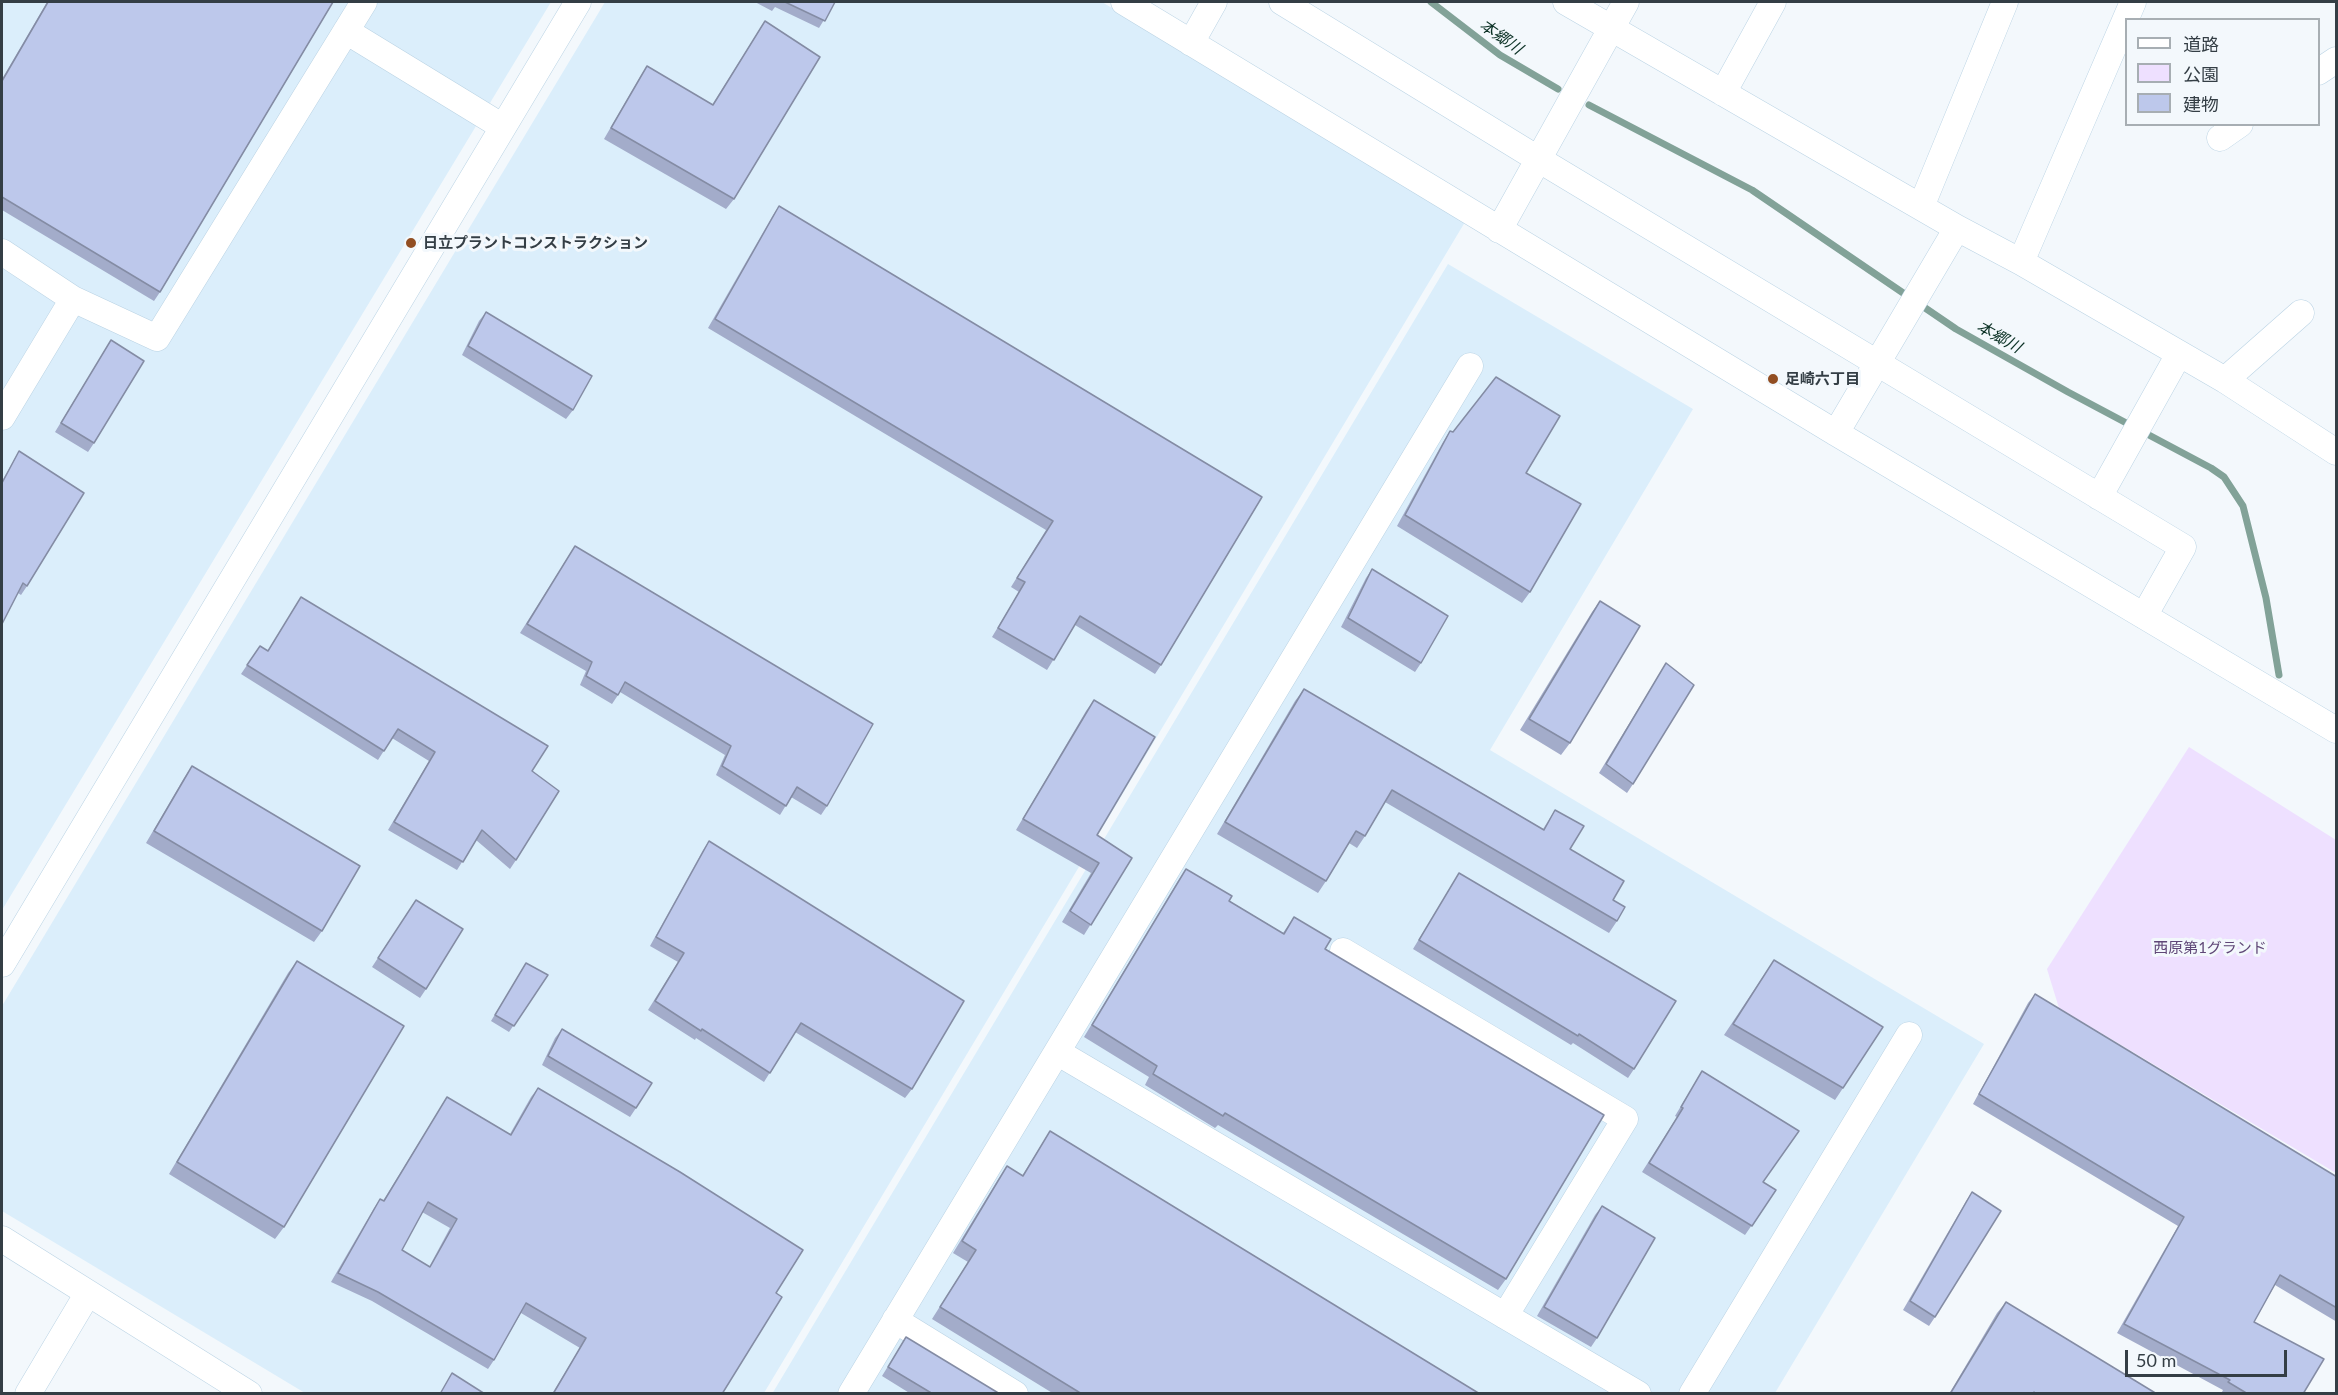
<!DOCTYPE html>
<meta charset="utf-8">
<style>
body{margin:0}
#map{position:relative;width:2338px;height:1395px;overflow:hidden;background:#f3f8fc;font-family:Lato,"Noto Sans JP",sans-serif}
canvas{display:block}
.frame{position:absolute;inset:0;border:3px solid #343e45;pointer-events:none}
.legend{position:absolute;left:2125px;top:18px;width:195px;height:108px;box-sizing:border-box;background:#f3f8fc;border:2px solid #a7aeb3;margin:0;padding:8px 10px;list-style:none;font-size:18px;color:#343e45}
.legend li{display:flex;align-items:center;gap:12px;height:30px}
.legend b{width:30px;border:2px solid #a7aeb3}
.scale{position:absolute;left:2125px;top:1350px;width:162px;height:27px;box-sizing:border-box;border:3px solid #343e45;border-top:0;padding-left:8px;font-size:18px;line-height:21px;white-space:nowrap;color:#343e45;-webkit-text-stroke:4px #f3f8fc;paint-order:stroke}
</style>
<div id="map">
<canvas width="2338" height="1395"></canvas>
<div class="frame"></div>
<ul class="legend">
<li><b style="height:8px;background:#fff"></b>道路</li>
<li><b style="height:16px;background:#eee0ff"></b>公園</li>
<li><b style="height:16px;background:#bdc8eb"></b>建物</li>
</ul>
<div class="scale">50 m</div>
</div>
<script>
const ctx = document.querySelector('canvas').getContext('2d');
ctx.lineJoin = 'round';
function fillPath(path, color) { ctx.fillStyle = color; ctx.fill(path, 'evenodd'); }
function stroke(path, color, width, dash) { ctx.strokeStyle = color; ctx.lineWidth = width; ctx.lineCap = dash ? 'butt' : 'round'; ctx.setLineDash(dash || []); ctx.stroke(path); }
function label(font, color, halo, rows, align = 'center') {
  ctx.font = font + ' Lato,"Noto Sans JP",sans-serif'; ctx.lineWidth = 6; ctx.setLineDash([]); ctx.textBaseline = 'middle'; ctx.strokeStyle = halo; ctx.fillStyle = color; for (const [text, x, y, turn = 0] of rows) {
    ctx.save(); ctx.translate(x, y); ctx.rotate((+turn || 0) * Math.PI / 180); ctx.textAlign = isNaN(turn) ? turn : align; if (halo) ctx.strokeText(text, 0, 0); ctx.fillText(text, 0, 0); ctx.restore();
  }
}
const built = new Path2D(`
 M2 2H551L2 910Z
 M605 2H1102L1465 222 764 1393H305L2 1211V1006Z
 M1448 264 1693 409 1490 750 1984 1044 1775 1393 772 1394Z`);
const green = new Path2D(`
 M2189 747 2336 840V1173L2059 1008 2047 969Z`);
const stream = new Path2D(`
 M1431 2 1500 55 1558 89
 M1589 105 1752 190 1956 329 2068 392 2211 468 2224 477 2243 506 2266 598 2279 675`);
const minor = new Path2D(`
 M1124 2 1836 433 2336 730
 M1282 2 1538 159 2183 547 2144 616
 M1566 2 1957 228 2021 262 2225 380 2336 452
 M346 31 503 127
 M1191 43 1214 2
 M2318 72 2336 60
 M1723 93 1773 2
 M2220 138 2240 124
 M1921 207 2005 2
 M1499 230 1626 2
 M2 252 73 299
 M2021 262 2133 2
 M2225 380 2301 313
 M2 417 73 299 157 338 364 2
 M1836 433 1957 228
 M2099 497 2179 354
 M1343 951 1625 1119 1505 1316
 M2 964 578 2
 M1057 1052 1638 1394
 M2 1239 249 1394
 M895 1320 1015 1394
 M28 1394 88 1293
 M851 1394 1470 366
 M1692 1394 1909 1035`);
const wall = new Path2D(`
 M47 2H333L160 292 154 301 2 210V79Z
 M755 2H835L819 28 775 7 772 11Z
 M765 21 734 199 726 209 604 139 640 77 647 66 712 105Z
 M779 206 1262 497 1161 665 1155 674 1075 625 1047 670 992 637 1019 592 1011 587 1046 530 708 328 773 215Z
 M486 312 573 410 566 419 462 355 479 321Z
 M111 340 94 443 88 452 55 432Z
 M1450 431 1526 473 1530 592 1522 603 1397 526 1443 442Z
 M19 451 27 586 21 595 18 593 2 624V481Z
 M575 546 827 806 821 815 791 797 780 815 716 775 725 755 620 692 612 704 580 685 586 671 520 633Z
 M1372 569 1421 663 1415 672 1341 627 1366 578Z
 M301 597 532 771 516 860 510 869 476 840 457 870 388 830 429 761 392 738 378 760 241 674 260 646 268 651Z
 M1600 601 1570 743 1561 755 1520 730 1592 612Z
 M1666 663 1633 784 1627 793 1599 773Z
 M1304 689 1543 829 1555 810 1570 849 1613 900 1617 921 1609 933 1385 802 1365 836 1357 848 1349 843 1326 881 1318 893 1217 834 1295 701Z
 M1094 700 1097 835 1132 858 1084 935 1062 922 1091 873 1016 830 1086 711Z
 M192 766 322 931 314 942 146 843 184 778Z
 M709 841 912 1089 905 1098 795 1032 764 1082 696 1038 695 1040 648 1010 678 962 650 946 703 850Z
 M1186 869 1229 901 1283 933 1294 917 1325 949 1506 1279 1498 1290 1218 1125 1215 1128 1145 1085 1149 1077 1084 1037 1178 881Z
 M1459 873 1634 1069 1628 1078 1573 1043 1571 1045 1413 949Z
 M416 900 426 989 420 998 372 967Z
 M1774 960 1843 1088 1835 1100 1724 1035Z
 M297 961 284 1227 275 1239 169 1174 288 973Z
 M526 963 548 975 509 1032 491 1021Z
 M2035 994 2337 1177V1322L2275 1285 2254 1322 2303 1394H2225L2222 1392 2223 1390 2117 1333 2178 1226 1973 1104 2028 1003Z
 M562 1029 636 1108 630 1117 542 1065 555 1038Z
 M1702 1071 1763 1182 1776 1190 1745 1235 1642 1172 1677 1117 1675 1116Z
 M538 1088 776 1293 722 1394H552L580 1348 521 1313 494 1360 488 1369 372 1301 331 1282 374 1208 380 1199 383 1201 447 1097 510 1134 531 1097ZM422 1212 450 1228 429 1267 402 1250Z
 M1050 1131 1480 1394H1054L932 1319 968 1262 953 1253 999 1178 1007 1166 1022 1176Z
 M1972 1192 1935 1317 1929 1326 1903 1310 1966 1201Z
 M1602 1206 1597 1338 1591 1347 1537 1316 1595 1215Z
 M2006 1302 2157 1394H1949L1997 1313Z
 M906 1337 1000 1394H911L882 1376Z`);
const building = new Path2D(`
 M48 2H333L160 292 2 197V81Z
 M785 2H835L825 21Z
 M765 21 820 57 734 199 611 128 647 66 713 105Z
 M779 206 1262 497 1161 665 1080 616 1054 660 998 628 1025 582 1017 578 1053 521 715 319Z
 M486 312 592 376 573 410 468 346Z
 M111 340 144 361 94 443 61 423Z
 M1496 377 1560 416 1526 473 1581 504 1530 592 1405 515 1450 431 1453 432Z
 M19 451 84 493 27 586 23 583 2 624V483Z
 M575 546 873 724 827 806 797 787 786 806 722 766 731 746 625 682 618 695 586 676 592 662 527 624Z
 M1372 569 1448 616 1421 663 1348 618Z
 M301 597 548 746 532 771 559 791 516 860 482 830 463 862 394 822 435 752 398 729 384 751 247 665 260 646 268 651Z
 M1600 601 1640 626 1570 743 1529 719Z
 M1666 663 1694 685 1633 784 1606 764Z
 M1304 689 1544 830 1555 810 1584 826 1570 849 1624 881 1613 900 1625 907 1617 921 1392 790 1365 836 1356 831 1326 881 1225 822Z
 M1094 700 1155 737 1097 835 1132 858 1091 925 1070 911 1099 863 1023 819Z
 M192 766 360 866 322 931 154 831Z
 M709 841 964 1001 912 1089 801 1023 770 1073 702 1029 701 1031 655 1001 684 953 656 937Z
 M1186 869 1232 896 1229 901 1284 934 1294 917 1331 939 1325 949 1604 1115 1506 1279 1225 1113 1223 1116 1153 1074 1157 1066 1092 1025Z
 M1459 873 1676 1001 1634 1069 1579 1034 1578 1036 1419 940Z
 M416 900 463 929 426 989 378 958Z
 M1774 960 1883 1027 1843 1088 1733 1024Z
 M297 961 404 1026 284 1227 177 1162Z
 M526 963 548 975 514 1026 495 1015Z
 M2035 994 2337 1177V1308L2280 1275 2254 1322 2324 1359 2303 1394H2248L2228 1382 2230 1380 2124 1324 2184 1217 1979 1094Z
 M562 1029 652 1083 636 1108 548 1056Z
 M1702 1071 1799 1131 1763 1182 1776 1190 1752 1226 1649 1163 1683 1108 1681 1107Z
 M538 1088 680 1172 803 1250 776 1293 782 1297 722 1394H553L586 1338 526 1303 494 1360 378 1292 338 1273 380 1199 384 1201 447 1097 511 1135ZM428 1202 457 1219 430 1267 402 1250Z
 M1050 1131 1480 1394H1082L940 1307 976 1250 962 1241 1007 1166 1023 1176Z
 M1972 1192 2001 1211 1935 1317 1910 1301Z
 M1602 1206 1655 1238 1597 1338 1544 1307Z
 M2006 1302 2157 1394H2036L2034 1392 2033 1394H1950Z
 M906 1337 1000 1394H933L888 1367Z
 M452 1373 485 1394H440Z`);
const markers = [
 [411,243,6,"#924e22"],
 [1773,379,6,"#924e22"]
];
const poiNames = [
 ["日立プラントコンストラクション",423,243],
 ["足崎六丁目",1785,379]
];
const parkNames = [
 ["西原第1グランド",2210,948]
];
const waterNames = [
 ["本郷川",1501,37,35],
 ["本郷川",1999,337,29]
];
fillPath(built, '#dbeefb');
fillPath(green, '#eee0ff');
stroke(stream, '#82a298', 7);
stroke(minor, '#bad3e4', 27);
stroke(minor, '#fff', 26);
fillPath(wall, '#a3acca');
fillPath(building, '#bdc8eb');
stroke(building, '#848ca4', 1.5);
for (const [x, y, r, color] of markers) { const dot = new Path2D(); dot.arc(x, y, r, 0, 2 * Math.PI); ctx.fillStyle = color; ctx.fill(dot); stroke(dot, '#f3f8fc', 2); }
label('bold 15px', '#343e45', '#f3f8fc', poiNames, 'left');
label('15px', '#5f4777', '#f3f8fc', parkNames);
label('italic 16px', '#0c3226', '#f3f8fc', waterNames);
</script>
